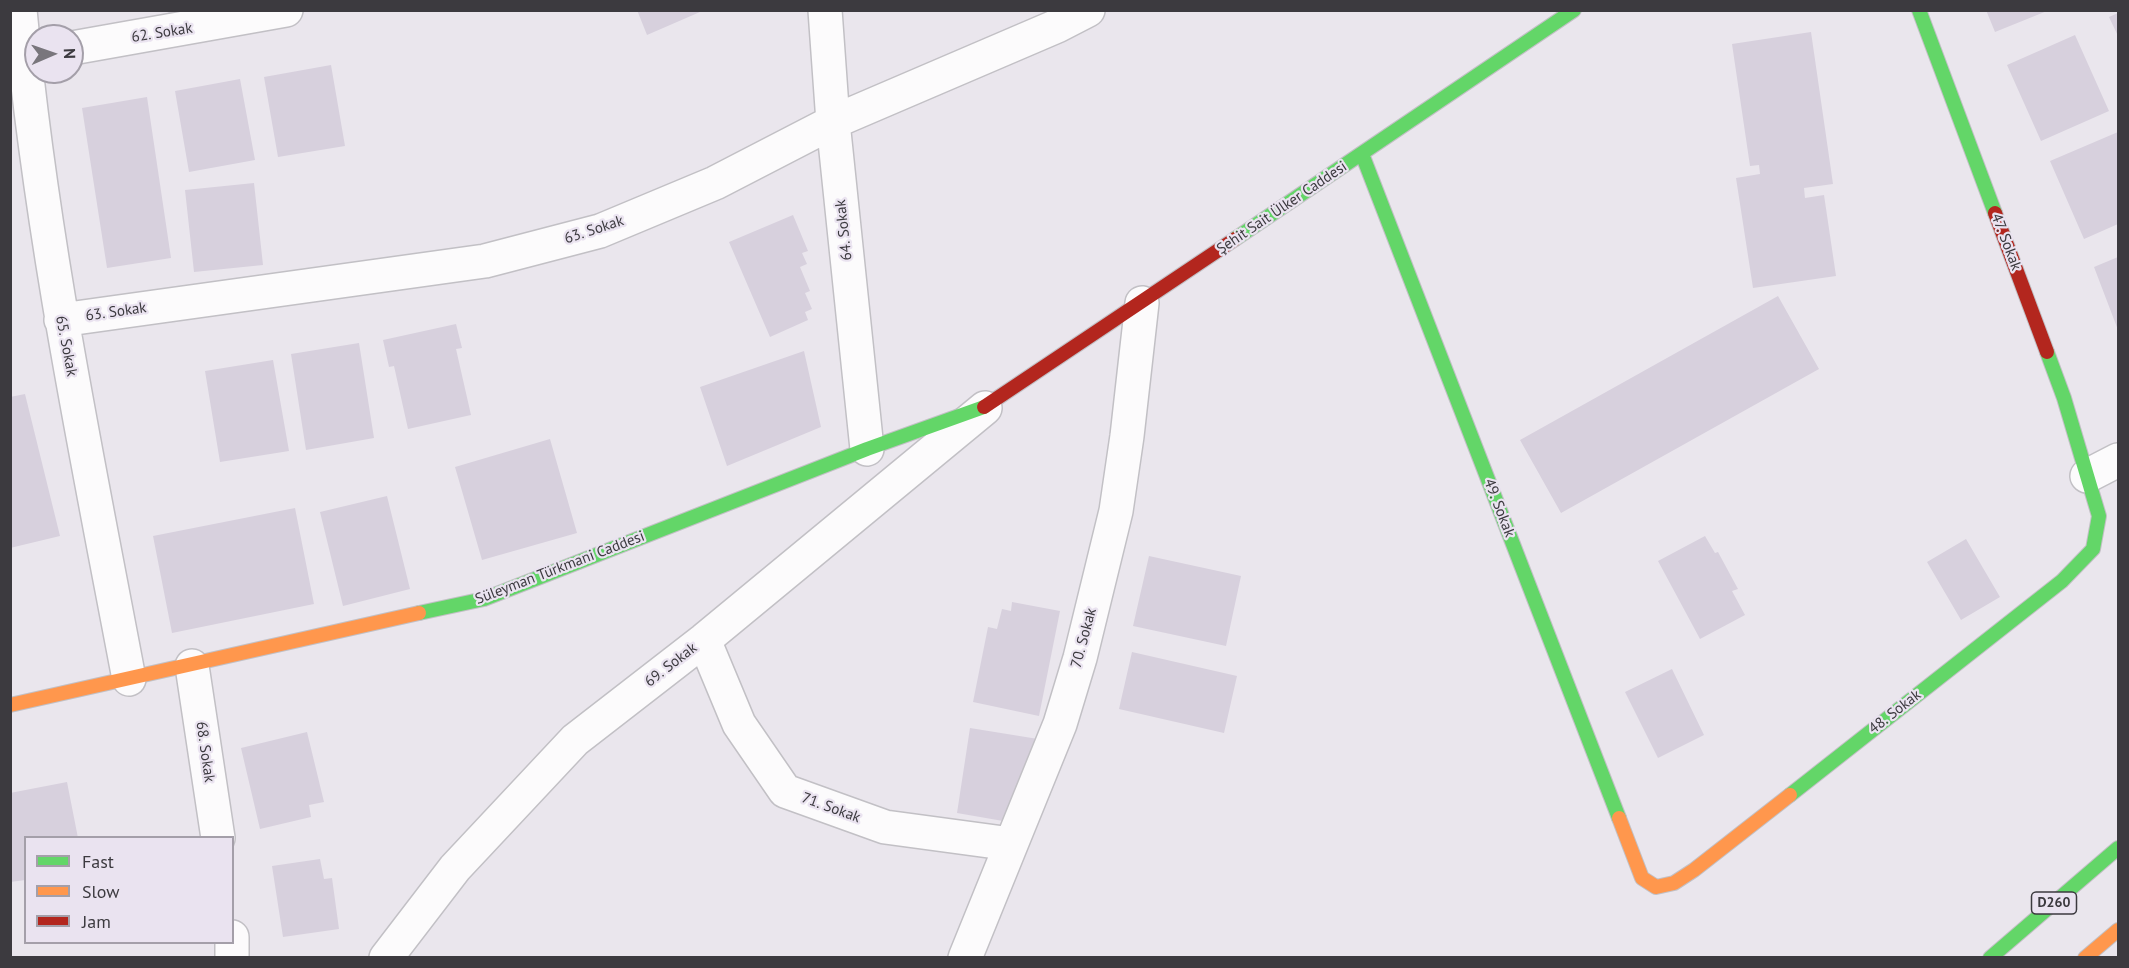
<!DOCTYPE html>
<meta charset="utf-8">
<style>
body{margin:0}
#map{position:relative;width:2129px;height:968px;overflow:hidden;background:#eae6ed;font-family:"PT Sans",sans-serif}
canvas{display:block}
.frame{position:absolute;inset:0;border:12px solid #3c3a3f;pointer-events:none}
.legend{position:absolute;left:24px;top:836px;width:210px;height:108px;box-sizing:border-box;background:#eae3f0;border:2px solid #a49fa9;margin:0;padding:8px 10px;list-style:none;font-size:18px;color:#3c3a3f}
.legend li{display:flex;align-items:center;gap:12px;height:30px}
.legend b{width:30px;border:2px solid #a49fa9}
.north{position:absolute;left:24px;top:24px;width:60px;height:60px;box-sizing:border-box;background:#eae3f0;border:2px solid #a49fa9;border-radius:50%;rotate:88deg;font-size:16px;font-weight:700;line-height:24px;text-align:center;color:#3c3a3f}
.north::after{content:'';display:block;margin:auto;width:21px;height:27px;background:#79767c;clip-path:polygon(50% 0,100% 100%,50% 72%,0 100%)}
</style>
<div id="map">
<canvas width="2129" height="968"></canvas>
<div class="frame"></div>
<ul class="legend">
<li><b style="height:8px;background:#63d668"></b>Fast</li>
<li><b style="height:8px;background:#ff974d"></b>Slow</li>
<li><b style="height:8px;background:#b3261e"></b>Jam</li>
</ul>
<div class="north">N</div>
</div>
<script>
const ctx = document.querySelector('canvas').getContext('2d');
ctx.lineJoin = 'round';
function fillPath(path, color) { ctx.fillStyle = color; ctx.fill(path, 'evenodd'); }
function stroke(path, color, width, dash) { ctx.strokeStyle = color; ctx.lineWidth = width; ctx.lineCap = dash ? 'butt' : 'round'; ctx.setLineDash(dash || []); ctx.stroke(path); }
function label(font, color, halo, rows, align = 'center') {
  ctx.font = font + ' "PT Sans",sans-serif'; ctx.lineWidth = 4.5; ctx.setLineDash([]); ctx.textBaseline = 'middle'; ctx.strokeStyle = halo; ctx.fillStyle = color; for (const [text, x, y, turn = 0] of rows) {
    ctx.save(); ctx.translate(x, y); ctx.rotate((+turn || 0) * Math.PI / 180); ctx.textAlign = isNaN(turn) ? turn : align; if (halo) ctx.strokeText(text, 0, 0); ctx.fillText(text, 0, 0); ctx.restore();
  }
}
const building = new Path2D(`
 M168 10H191L169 16Z
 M637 10H699L700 12 647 35Z
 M1986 10H2047V11L1995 32Z
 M2118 13V36L2109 17Z
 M1811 32 1833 184 1804 188 1805 198 1824 195 1836 276 1753 288 1736 178 1760 174 1759 165 1750 166 1732 44Z
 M2075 35 2109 111 2041 141 2007 65Z
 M331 65 345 146 278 157 264 77Z
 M240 79 255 160 189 172 175 91Z
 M147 97 171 258 107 268 82 108Z
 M2118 132V224L2084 239 2050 161Z
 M254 183 263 265 194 272 185 190Z
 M793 215 808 251 802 253 807 264 800 267 810 291 805 293 812 309 805 312 808 320 770 337 729 242Z
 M2118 257V330L2094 267Z
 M1778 296 1819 369 1561 513 1520 440Z
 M456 324 462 348 456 349 471 415 408 429 394 366 389 367 383 340Z
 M359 343 374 438 306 450 291 354Z
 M804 351 821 427 727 466 700 387Z
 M273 360 289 451 220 462 205 371Z
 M25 394 60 536 10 548V397Z
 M550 439 577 533 482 560 455 467Z
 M387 496 410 589 343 606 320 512Z
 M295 508 314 604 172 633 153 536Z
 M1705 536 1715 553 1718 552 1738 589 1732 591 1745 615 1700 639 1658 561Z
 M1966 539 2000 597 1961 620 1927 562Z
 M1149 556 1241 576 1226 646 1133 626Z
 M1012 602 1060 611 1039 716 973 702 988 627 997 629 1002 609 1011 611Z
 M1132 652 1237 676 1224 733 1119 709Z
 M1672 669 1704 735 1658 758 1625 692Z
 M970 728 1038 739 1028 777 1003 821 957 813Z
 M307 732 324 802 309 805 311 817 260 829 241 748Z
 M67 782 78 838H26V880L10 882V793Z
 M320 859 324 879 332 878 339 929 283 937 272 866Z`);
const street = new Path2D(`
 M20 10C41 236 87 457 129 679
 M825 10 833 122 867 449
 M72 48 286 10
 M61 320 485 261 600 231 715 183 833 122 1057 26 1088 10
 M2087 476 2118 460
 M704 640 739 724 785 791 885 827 1011 844
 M192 666 218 838
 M232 958V937
 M386 958 455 868 575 740 704 640 985 408
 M965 958 1060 724 1080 658 1116 511 1127 436 1142 303`);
const fast = new Path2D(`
 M1919 10 1995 213
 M1362 154 1619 818
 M1235 239 1574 10
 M419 613 484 599 867 449 984 407
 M1790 795 2062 581 2093 549 2099 516 2064 398 2047 352
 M1990 958 2118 848`);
const slow = new Path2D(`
 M10 705 419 613
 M1619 818 1642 878 1656 887 1674 883 1694 870 1790 795
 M2085 958 2118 930`);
const jam = new Path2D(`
 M1995 213 2047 352
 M984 407 1235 239`);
const shields = [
 [2054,903,45]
];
const shieldNames = [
 ["D260",2054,903]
];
const streetNames = [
 ["62. Sokak",162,33,-9],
 ["Şehit Sait Ülker Caddesi",1282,208,-34],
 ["63. Sokak",594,230,-18],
 ["64. Sokak",844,230,-96],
 ["47. Sokak",2006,242,69],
 ["63. Sokak",116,312,-8],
 ["65. Sokak",66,346,79],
 ["49. Sokak",1499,508,69],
 ["Süleyman Türkmani Caddesi",560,568,-21],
 ["70. Sokak",1084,638,-75],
 ["69. Sokak",671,665,-38],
 ["48. Sokak",1895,712,-38],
 ["68. Sokak",205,752,82],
 ["71. Sokak",831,808,20]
];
fillPath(building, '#d7d0dd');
stroke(street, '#c2c0c5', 36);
stroke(fast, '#c2c0c5', 16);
stroke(slow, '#c2c0c5', 16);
stroke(jam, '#c2c0c5', 16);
stroke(street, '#fcfbfc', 33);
stroke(fast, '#63d668', 14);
stroke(slow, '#ff974d', 14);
stroke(jam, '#b3261e', 14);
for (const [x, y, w] of shields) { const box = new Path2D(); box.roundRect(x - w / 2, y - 11, w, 22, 4.5); ctx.fillStyle = '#eae3f0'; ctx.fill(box); stroke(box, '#3c3a3f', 1.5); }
label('bold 14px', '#3c3a3f', null, shieldNames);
label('15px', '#3c3a3f', '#eae3f0', streetNames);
</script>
